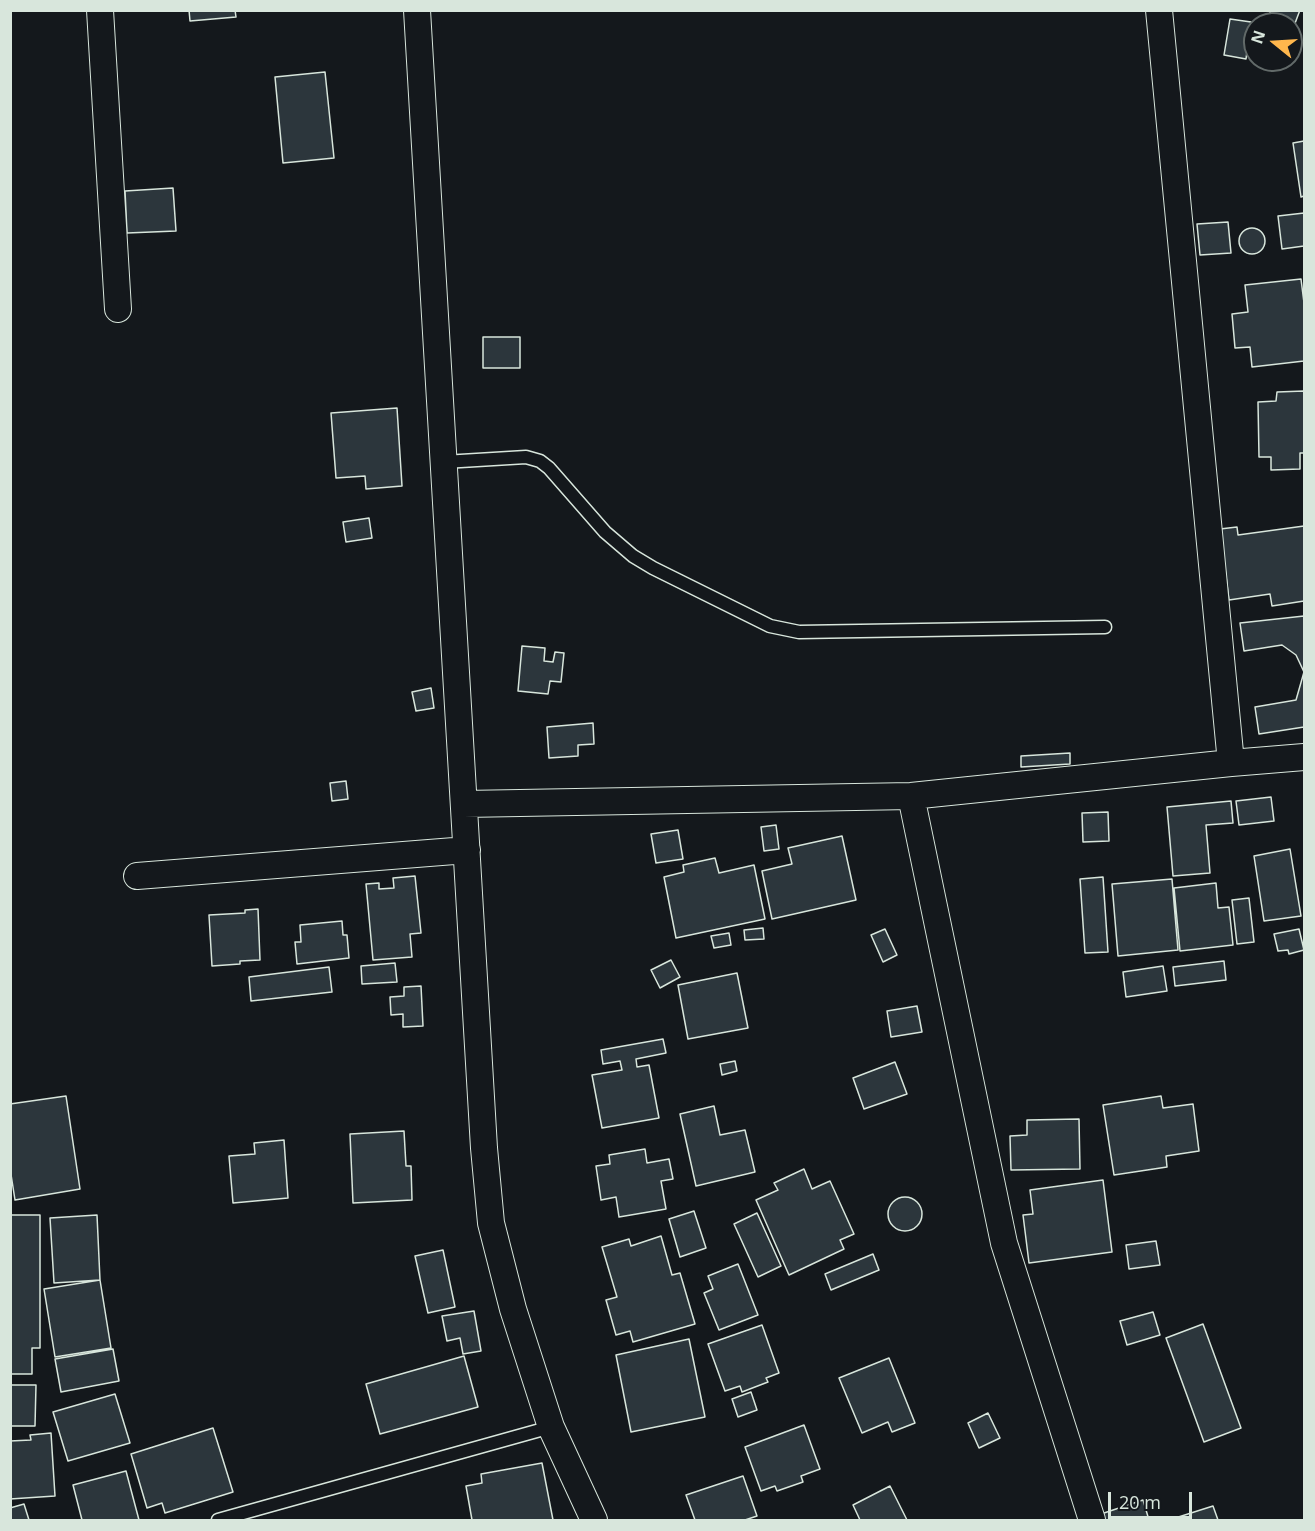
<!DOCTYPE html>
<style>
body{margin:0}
#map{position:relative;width:1315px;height:1531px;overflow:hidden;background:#14181c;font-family:"Open Sans",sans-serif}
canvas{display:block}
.frame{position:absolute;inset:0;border:12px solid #d8e6dc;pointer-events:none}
.north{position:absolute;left:1243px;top:12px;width:60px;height:60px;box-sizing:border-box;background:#14181c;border:2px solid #626a69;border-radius:50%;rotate:288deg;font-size:16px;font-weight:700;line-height:24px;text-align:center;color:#d8e6dc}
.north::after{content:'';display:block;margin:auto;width:21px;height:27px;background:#ffb74d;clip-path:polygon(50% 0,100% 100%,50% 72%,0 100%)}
.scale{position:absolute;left:1108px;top:1492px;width:84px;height:27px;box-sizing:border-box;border:3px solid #d8e6dc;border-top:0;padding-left:8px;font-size:18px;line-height:21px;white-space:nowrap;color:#d8e6dc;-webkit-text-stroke:4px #14181c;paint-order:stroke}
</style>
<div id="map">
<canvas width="1315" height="1531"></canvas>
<div class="frame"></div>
<div class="north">N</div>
<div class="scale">20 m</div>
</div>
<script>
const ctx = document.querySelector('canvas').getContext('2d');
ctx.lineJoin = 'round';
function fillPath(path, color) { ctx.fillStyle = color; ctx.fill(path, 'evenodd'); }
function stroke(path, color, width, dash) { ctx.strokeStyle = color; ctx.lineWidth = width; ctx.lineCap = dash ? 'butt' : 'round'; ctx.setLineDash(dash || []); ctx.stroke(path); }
const building = new Path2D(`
 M189 10H235L236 17 190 21Z
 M1271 10H1300L1291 34V24H1266Z
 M1230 19 1251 22 1246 59 1224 55Z
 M325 72 334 158 283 163 275 77Z
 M1304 141V196L1301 197 1293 143Z
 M173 188 176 231 127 233 125 191Z
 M1304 213V246L1282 249 1278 216Z
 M1228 222 1231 253 1200 255 1197 224Z
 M1239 241a13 13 0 1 1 26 0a13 13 0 1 1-26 0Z
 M1301 279 1304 303V361L1252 367 1250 347 1235 348 1232 314 1248 312 1245 285Z
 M483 337H520V368H483Z
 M1304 391V453H1300V469L1271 470V457H1259L1258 402 1276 401 1277 392Z
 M397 408 402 486 366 489 365 476 336 478 331 413Z
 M369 518 372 538 346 542 343 522Z
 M1304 526V601L1272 606 1270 594 1229 600 1220 529 1237 527 1238 535Z
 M1304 616V727L1259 734 1255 707 1296 700 1304 672 1296 655 1282 645 1244 651 1240 623Z
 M522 646 545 648 544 661 553 662 555 652 564 653 561 682 550 681 548 694 518 691Z
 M431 688 434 708 416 711 412 692Z
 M593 723 594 744 578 745V756L549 758 547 727Z
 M1070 753V764L1021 767V756Z
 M346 781 348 799 332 801 330 783Z
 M1271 797 1274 821 1239 825 1236 801Z
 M1231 801 1233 823 1206 825 1210 873 1173 876 1167 807Z
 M1108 812 1109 841 1083 842 1082 813Z
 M776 825 779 849 764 851 761 827Z
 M678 830 683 859 656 863 651 834Z
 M842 836 856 900 772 919 762 871 792 864 788 848Z
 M1290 849 1301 916 1264 921 1254 856Z
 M715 858 719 873 754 865 765 919 676 938 664 877 684 872 683 865Z
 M415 876 421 933 410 934 412 957 373 960 366 884 379 883V889L394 888 393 878Z
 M1103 877 1108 952 1085 953 1080 879Z
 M1172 879 1178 950 1118 956 1112 884Z
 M1216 883 1218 908 1229 907 1233 945 1180 951 1174 888Z
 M1249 898 1254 942 1237 944 1232 900Z
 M258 909 260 960 240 961V964L212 966 209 915 245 913V910Z
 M342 921 343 935H347L349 958 297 964 295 942H301L300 925Z
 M763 928 764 939 745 940 744 930Z
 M885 929 897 955 883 962 871 935Z
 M1299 929 1304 950 1289 954 1288 950 1278 951 1274 934Z
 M729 933 731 945 714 948 711 936Z
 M671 960 680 977 660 988 651 970Z
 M1224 961 1226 980 1175 986 1173 967Z
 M395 963 397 982 362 984 361 966Z
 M1163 966 1167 991 1126 997 1123 972Z
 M329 967 332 992 251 1001 249 977Z
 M737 973 748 1028 688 1039 678 985Z
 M421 986 423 1026 403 1027V1014L391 1015 390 997 404 996V987Z
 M917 1006 922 1032 891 1037 887 1011Z
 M663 1039 666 1053 636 1059 637 1067 649 1065 659 1118 602 1128 592 1075 622 1070 620 1061 603 1064 601 1050Z
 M735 1061 737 1071 722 1075 720 1064Z
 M895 1062 907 1094 864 1109 853 1078Z
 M66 1096 80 1189 15 1200 10 1168V1104Z
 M1161 1096 1163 1108 1193 1104 1199 1151 1166 1156 1167 1167 1114 1175 1103 1105Z
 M714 1106 720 1135 745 1130 755 1172 696 1186 680 1114Z
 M1079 1119 1080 1169 1011 1170 1010 1136 1027 1135V1120Z
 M404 1131 406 1166H411L412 1200 353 1203 350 1134Z
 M284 1140 288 1198 233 1203 229 1156 255 1154 254 1143Z
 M645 1149 647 1163 669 1159 673 1179 661 1181 666 1209 619 1217 616 1197 601 1200 596 1166 610 1164 609 1155Z
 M804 1169 812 1189 830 1181 854 1234 840 1240 844 1249 789 1275 756 1200 778 1190 774 1183Z
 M1103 1180 1112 1252 1029 1263 1023 1215 1033 1214 1030 1190Z
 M888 1214a17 17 0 1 1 34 0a17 17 0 1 1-34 0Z
 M694 1211 706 1248 680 1257 669 1219Z
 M757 1213 781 1266 758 1277 734 1224Z
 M10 1215H40V1348H32V1374H10Z
 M97 1215 100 1280 54 1283 50 1218Z
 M661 1236 672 1275 680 1273 695 1324 633 1342 630 1331 616 1335 606 1300 617 1297 602 1247 629 1239 631 1246Z
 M1156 1241 1160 1265 1129 1269 1126 1245Z
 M443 1250 455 1307 428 1313 415 1256Z
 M873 1254 879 1270 831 1290 825 1274Z
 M738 1264 758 1315 719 1330 704 1293 713 1289 708 1276Z
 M100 1280 111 1348 55 1357 44 1289Z
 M474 1311 481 1351 463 1354 460 1338 447 1341 442 1316Z
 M1153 1312 1160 1335 1127 1345 1120 1321Z
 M1203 1324 1241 1428 1204 1442 1166 1338Z
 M762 1325 779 1373 766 1378 768 1382 742 1392 740 1386 725 1391 708 1344Z
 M689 1339 705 1417 631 1432 616 1355Z
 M113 1349 119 1381 61 1392 55 1359Z
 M464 1356 478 1407 380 1434 366 1384Z
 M889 1358 915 1423 892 1432 888 1422 862 1433 839 1378Z
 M10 1385H36L35 1426H10Z
 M751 1392 757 1410 738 1417 732 1399Z
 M115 1394 130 1443 68 1461 53 1412Z
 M988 1413 1000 1438 979 1448 968 1423Z
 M804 1425 820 1469 801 1476 803 1482 777 1491 775 1486 761 1491 745 1447Z
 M213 1428 233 1492 165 1513 162 1503 147 1508 131 1454Z
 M51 1433 55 1496 10 1499V1441L31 1440 30 1435Z
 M542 1463 553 1520H472L466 1486 482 1483 481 1474Z
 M126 1471 139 1520H82L73 1485Z
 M743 1476 757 1516 745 1520H695L686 1495Z
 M890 1486 907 1520H860L853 1505Z
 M1143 1500 1149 1520H1103L1101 1514Z
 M24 1504 29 1520H10V1508Z
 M1213 1506 1218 1520H1169Z`);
const lane = new Path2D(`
 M444 462 526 457 540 461 549 468 605 532 633 556 653 568 770 626 799 632 1105 627
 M218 1520 551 1427`);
const street = new Path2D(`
 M100 10 118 309
 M417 10 484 1148 491 1223 513 1309 551 1427 594 1520
 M1159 10 1231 763
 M911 796 1004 1243 1092 1520
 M464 804 911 796 1231 763 1304 757
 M137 876 467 850`);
fillPath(building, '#2c363c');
stroke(building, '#d8e6dc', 1.5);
stroke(lane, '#d8e6dc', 15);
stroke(street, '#d8e6dc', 28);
stroke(lane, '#14181c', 12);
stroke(street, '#14181c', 26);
</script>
